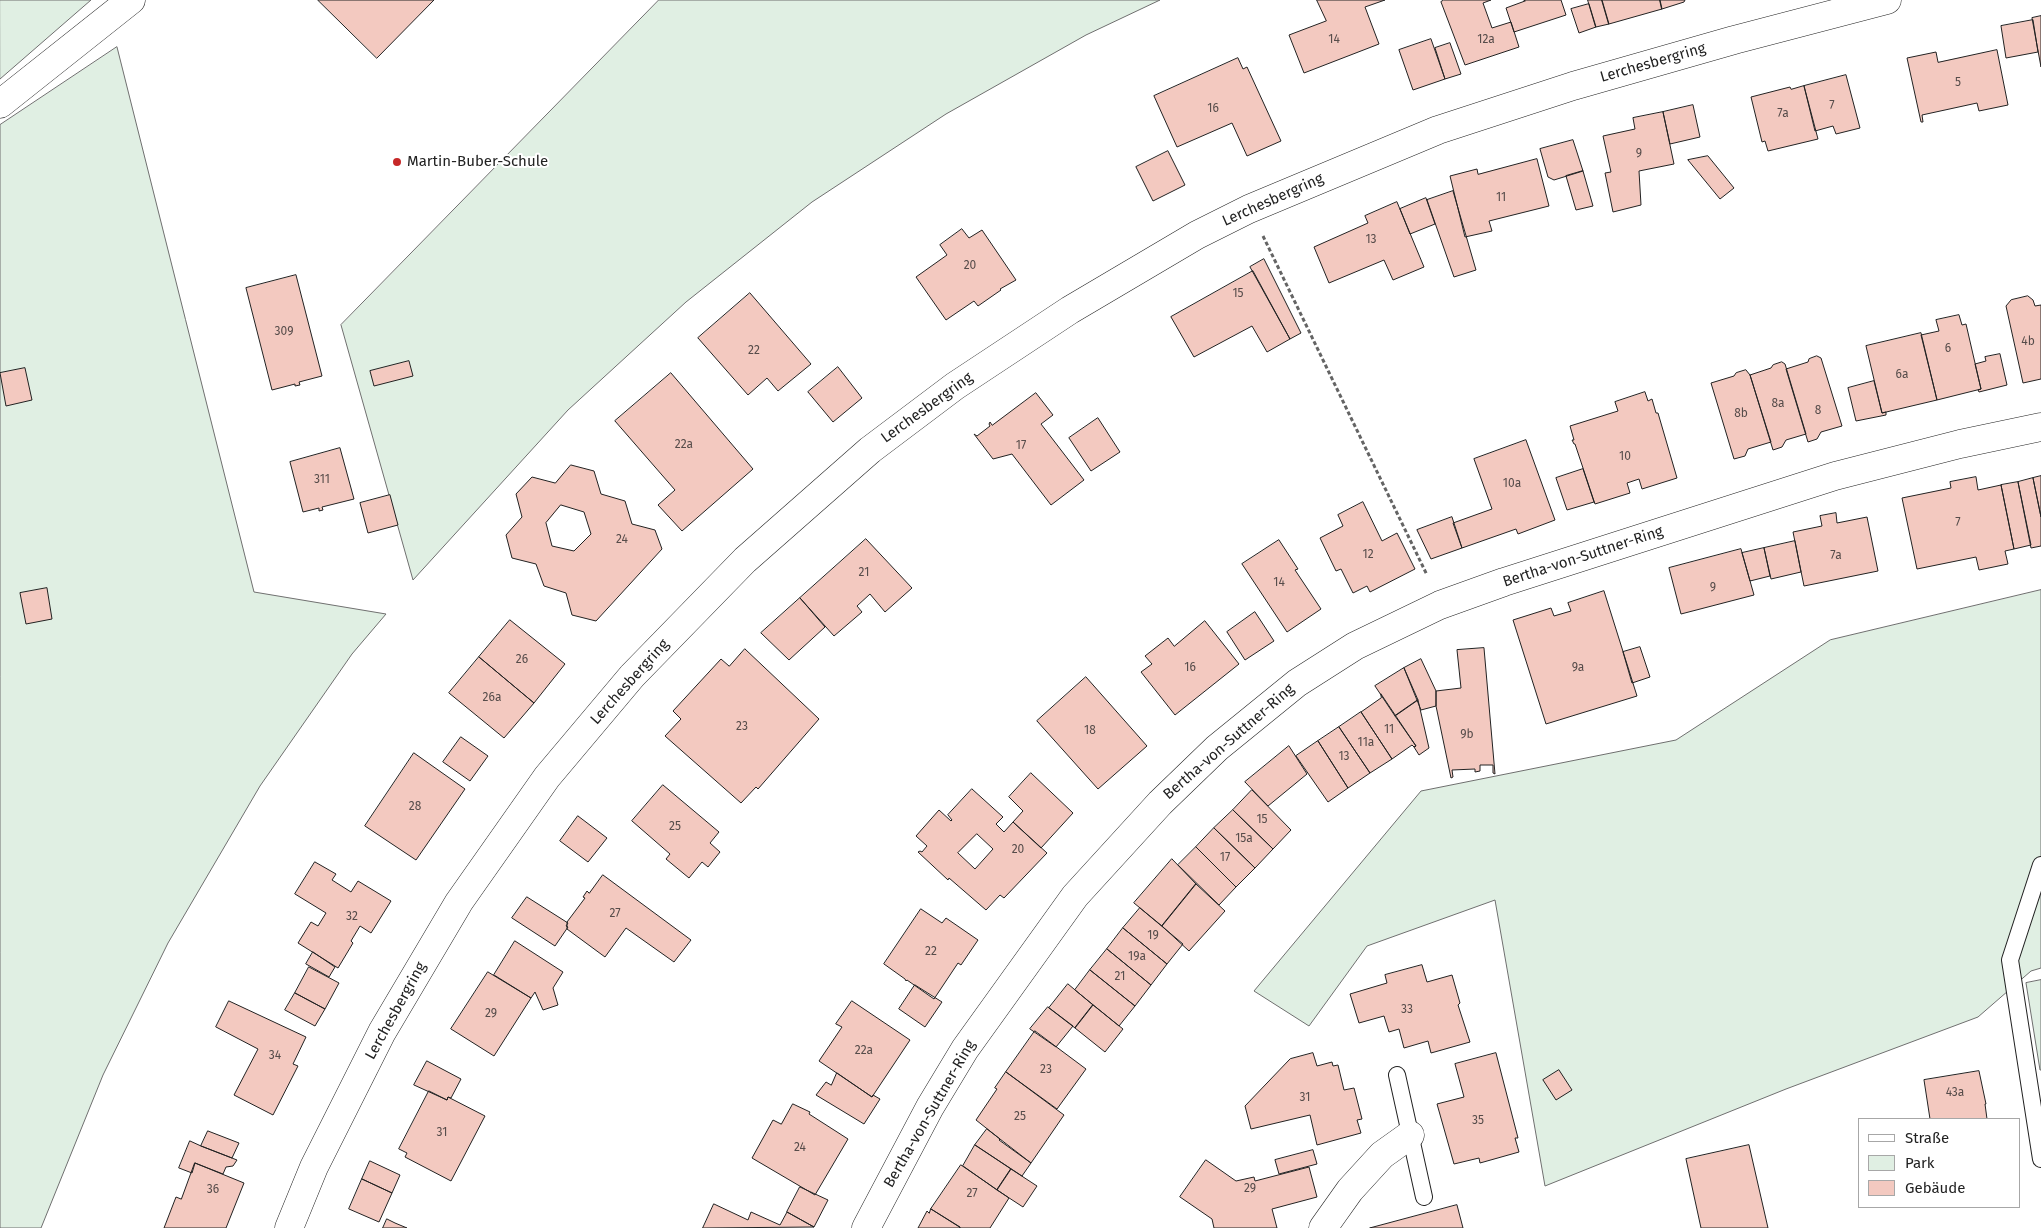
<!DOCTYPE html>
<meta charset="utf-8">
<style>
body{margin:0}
#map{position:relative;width:2041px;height:1228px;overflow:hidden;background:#fff;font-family:"Fira Sans",sans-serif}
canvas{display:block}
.legend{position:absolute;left:1858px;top:1118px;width:162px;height:90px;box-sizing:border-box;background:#fff;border:1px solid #a7a7a7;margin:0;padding:6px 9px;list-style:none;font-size:15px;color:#222}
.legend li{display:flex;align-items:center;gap:10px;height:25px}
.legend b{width:25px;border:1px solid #a7a7a7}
</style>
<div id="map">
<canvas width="2041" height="1228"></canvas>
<ul class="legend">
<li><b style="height:6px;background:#fff"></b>Straße</li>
<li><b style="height:14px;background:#e0efe3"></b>Park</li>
<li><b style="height:14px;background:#f3c9c0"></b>Gebäude</li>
</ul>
</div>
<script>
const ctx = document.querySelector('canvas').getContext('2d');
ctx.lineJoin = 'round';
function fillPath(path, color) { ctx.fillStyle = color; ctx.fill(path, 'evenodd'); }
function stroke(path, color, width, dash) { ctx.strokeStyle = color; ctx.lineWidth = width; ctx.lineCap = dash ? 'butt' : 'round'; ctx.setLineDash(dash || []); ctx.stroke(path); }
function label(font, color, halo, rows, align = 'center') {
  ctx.font = font + ' "Fira Sans",sans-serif'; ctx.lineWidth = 4; ctx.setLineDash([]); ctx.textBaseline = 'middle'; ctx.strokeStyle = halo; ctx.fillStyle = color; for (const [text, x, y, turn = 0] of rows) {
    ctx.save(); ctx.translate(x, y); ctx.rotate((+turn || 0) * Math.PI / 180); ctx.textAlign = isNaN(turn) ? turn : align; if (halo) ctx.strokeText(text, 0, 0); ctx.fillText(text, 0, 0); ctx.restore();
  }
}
const green = new Path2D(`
 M0 0H91L0 79Z
 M659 0H1160L1086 35 946 114 812 202 686 302 568 410 413 580 341 325Z
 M117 47 254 592 386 614 352 654 260 786 168 943 103 1075 41 1228H0V125Z
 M2041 590V968L2031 971 1978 1017 1786 1089 1545 1186 1495 900 1367 946 1309 1026 1254 991 1421 791 1676 740 1830 640Z
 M2041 980V1070H2040L2026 983Z`);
const building = new Path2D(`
 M318 0H434L377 58Z
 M1317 0H1385L1365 7 1379 44 1304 73 1289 35 1326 21Z
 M1444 0H1491L1483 3 1492 28 1511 22 1519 47 1465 65 1441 2Z
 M1524 0H1561L1566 15 1514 32 1506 8 1525 1Z
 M1588 0H1602L1609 24 1596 27Z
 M1602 0H1660L1662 9 1609 24Z
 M1660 0H1685L1684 2 1662 9Z
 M1589 4 1596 27 1579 33 1571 9Z
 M2041 16V67L2032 18Z
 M2033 20 2038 52 2006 58 2001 26Z
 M1431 39 1445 79 1413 90 1399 50Z
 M1450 43 1461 74 1445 79 1435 48Z
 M1997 50 2008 105 1979 111 1977 103 1922 115 1923 122H1921L1907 58 1936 52 1938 62Z
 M1238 58 1243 69 1247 67 1281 141 1247 156 1232 123 1177 147 1154 96Z
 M1846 75 1860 128 1836 134 1833 126 1815 131 1804 86Z
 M1804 86 1818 139 1768 151 1765 141 1762 142 1751 97 1790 87 1791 89Z
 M1693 105 1700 137 1670 144 1663 112Z
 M1663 112 1674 164 1639 171 1641 205 1613 212 1605 173 1611 172 1603 136 1635 129 1633 118Z
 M1573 140 1583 171 1554 180 1548 177 1540 149Z
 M1168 151 1185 185 1153 201 1136 167Z
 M1708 156 1734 188 1720 199 1688 160Z
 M1537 159 1549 206 1489 221 1492 231 1465 237 1450 176 1477 169 1478 174Z
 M1583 171 1593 206 1576 210 1566 176Z
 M1453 191 1476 270 1454 277 1427 200Z
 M1426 198 1435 224 1410 234 1400 209Z
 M1397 202 1424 267 1393 280 1384 260 1329 283 1314 247 1368 223 1365 216Z
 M962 229 969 238 982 230 1016 280 1000 289 1001 290 978 306 974 301 946 320 916 277 947 255 940 245Z
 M1264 259 1301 333 1290 339 1250 267Z
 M1253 271 1290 339 1267 352 1252 326 1194 357 1171 317Z
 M296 275 322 376 299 382 300 385 295 386V384L272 390 246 288Z
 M750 293 811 364 778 391 767 378 748 395 698 338Z
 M2028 296 2033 300 2035 306 2041 305V379L2023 383 2006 306 2011 300Z
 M1959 315 1962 325 1966 324 1981 389 1937 400 1921 335 1939 331 1936 320Z
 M1921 333 1937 400 1882 413 1866 346Z
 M2000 354 2007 385 1979 392 1978 390 1981 389 1975 364 1986 361 1985 357Z
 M1817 356 1821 358 1842 426 1821 432 1817 439 1808 442 1786 369 1808 362 1809 359Z
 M409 361 413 376 374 386 370 371Z
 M1782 362 1785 364 1806 434 1786 440 1782 447 1773 450 1750 375 1771 368 1773 365Z
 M838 367 862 398 833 422 808 392Z
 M25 368 32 400 6 406 0 373Z
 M1746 370 1750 375 1771 442 1748 449 1745 456 1734 459 1711 383 1734 376 1736 373Z
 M671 373 753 469 682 531 658 505 675 490 615 421Z
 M1874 381 1882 413 1886 412V415L1856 421 1848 388Z
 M1645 392 1648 401 1652 399 1656 413H1658L1677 478 1642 489 1639 479 1627 483 1630 493 1595 504 1575 444H1574L1572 440H1574L1570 426 1618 411 1615 402Z
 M1036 393 1053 415 1041 424 1084 480 1051 505 1012 454 993 459 974 434 977 436 990 426 989 424 990 422 992 425Z
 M1098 418 1120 452 1091 471 1069 438Z
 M1526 440 1555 520 1518 534 1516 529 1462 548 1453 523 1492 509 1474 459Z
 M340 448 354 499 322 507 323 510 319 511V508L303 512 290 462Z
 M571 465 594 471 601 494 625 501 632 524 655 530 662 549 596 621 572 615 566 593 544 586 536 564 512 558 506 535 522 517 516 494 532 477 555 483ZM561 505 584 512 591 534 574 551 552 546 546 523Z
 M1583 469 1594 502 1567 510 1556 478Z
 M2041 476V517L2033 478Z
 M1976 477 1978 490 2001 485 2014 549 2005 551 2008 564 1979 570 1976 557 1917 569 1902 498 1951 488 1950 482Z
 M2033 478 2041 517V546L2031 548 2018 482Z
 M2018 482 2031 545 2014 549 2001 485Z
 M390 495 398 525 368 533 360 503Z
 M1363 502 1382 541 1397 533 1415 569 1370 592 1367 586 1353 593 1341 569 1336 571 1320 538 1343 526 1338 515Z
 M1836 513 1837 523 1867 517 1878 571 1804 586 1793 532 1822 526 1820 516Z
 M1452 517 1462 548 1431 559 1417 530Z
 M866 539 912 588 885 612 870 594 857 606 862 612 834 636 800 598Z
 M1279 540 1298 569 1295 570 1321 609 1287 632 1242 564Z
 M1795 541 1801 572 1771 579 1764 548Z
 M1764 548 1770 576 1750 581 1742 553Z
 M1741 549 1754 595 1681 614 1669 568Z
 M47 588 52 619 26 624 20 593Z
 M1604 591 1637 696 1546 724 1513 620 1551 608 1554 616 1571 611 1568 603Z
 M800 598 825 627 789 660 761 633Z
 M1255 612 1274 641 1245 660 1227 632Z
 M510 620 565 664 534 703 479 657Z
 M1205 621 1239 664 1175 715 1141 672 1152 664 1145 656 1168 638 1174 646Z
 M1640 647 1650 677 1632 683 1623 652Z
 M1484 648 1495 774 1493 773V765H1480V771L1475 772V769L1452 770 1453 777 1451 778 1436 706V691L1461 688 1457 650Z
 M745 649 819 719 758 789 756 787 741 803 665 736 681 719 673 711 721 659 729 666Z
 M479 657 534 703 504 738 449 693Z
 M1421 659 1436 691V706L1421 710 1404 668Z
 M1404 668 1418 700 1395 716 1375 686Z
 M1086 677 1147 746 1098 789 1037 721Z
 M1381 694 1416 746 1414 747 1412 745 1392 759 1361 712 1381 698Z
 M1418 700 1429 748 1419 755 1414 747 1416 746 1395 716Z
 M1361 712 1392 759 1370 773 1339 727Z
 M1339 727 1370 773 1348 788 1318 741Z
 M461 737 488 756 470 781 443 762Z
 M1318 741 1348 788 1328 802 1296 756Z
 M1289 746 1307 774 1268 806 1245 782Z
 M414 753 465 789 416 860 365 826Z
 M1031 773 1073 813 1041 848 1013 822 1023 811 1009 797Z
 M663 785 719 832 710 843 720 852 708 867 702 862 689 878 666 859 670 854 632 821Z
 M972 789 1003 817 996 824 1004 832 1013 822 1047 853 1004 898 1000 895 986 910 949 878 948 880 918 852 920 851 922 852 927 846 916 836 939 810 951 821 952 820 948 815ZM977 834 993 849 975 869 958 853Z
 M1252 790 1291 830 1273 849 1233 810Z
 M1233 810 1273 849 1255 868 1214 828Z
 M578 816 607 838 588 862 560 841Z
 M1214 828 1255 868 1236 887 1196 847Z
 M1196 847 1236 887 1219 905 1178 865Z
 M1172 859 1196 884 1162 926 1134 903Z
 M315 862 336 874 332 880 351 892 358 881 391 901 371 933 360 926 351 941 353 943 338 968 298 943 311 922 318 926 326 913 295 894Z
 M603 875 691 940 674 962 626 928 605 957 567 929V922L585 898 583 897 587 891 589 893Z
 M1196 884 1225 911 1189 951 1162 926Z
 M527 897 568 923 566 926 568 927 555 946 512 918Z
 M1140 908 1183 944 1167 964 1123 928Z
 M921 909 942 923 946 918 978 940 961 965 958 963 934 999 907 980 906 981 905 979 884 964Z
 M1123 928 1167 964 1151 985 1107 949Z
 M515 941 563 972 553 988 558 1005 543 1010 535 992 531 998 494 975Z
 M1107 949 1151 985 1135 1006 1090 970Z
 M313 952 335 967 329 977 306 964Z
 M1422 965 1427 982 1452 975 1460 1003 1458 1005 1470 1042 1431 1053 1428 1041 1404 1048 1399 1029 1389 1032 1384 1016 1359 1023 1350 994 1387 983 1385 975Z
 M309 967 339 983 325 1009 295 993Z
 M1090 970 1135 1006 1119 1026 1075 990Z
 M488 972 531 998 494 1056 451 1029Z
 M1068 984 1093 1005 1075 1028 1049 1008Z
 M915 985 942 1002 925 1027 899 1009Z
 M295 993 325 1009 315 1026 285 1010Z
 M229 1001 306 1037 293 1064 298 1066 273 1115 234 1095 258 1049 216 1027Z
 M852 1001 910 1040 872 1097 819 1061 842 1027 836 1024Z
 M1093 1005 1123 1029 1105 1052 1075 1028Z
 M1048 1007 1073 1026 1056 1047 1030 1029Z
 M1035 1031 1086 1069 1057 1109 1006 1072Z
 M1313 1053 1317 1066 1332 1062 1333 1066 1338 1065 1344 1090 1354 1088 1362 1119 1357 1120 1361 1133 1317 1145 1310 1115 1251 1129 1245 1106 1290 1059Z
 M1496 1053 1518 1138H1515L1519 1152 1480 1163 1479 1158 1454 1164 1437 1104 1464 1097 1455 1064Z
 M427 1061 461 1079 451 1098 448 1097 447 1100 414 1085Z
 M1559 1070 1572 1090 1556 1100 1543 1080Z
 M1979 1071 1986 1104H1985L1987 1119H1930L1924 1080Z
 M1006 1072 1064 1115 1031 1163 999 1140 1000 1139 976 1120 997 1089 995 1088Z
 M837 1073 872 1097 873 1095 880 1099 864 1124 816 1095 826 1082 831 1085Z
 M429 1091 447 1100 448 1097 485 1116 451 1181 405 1157 407 1153 399 1149Z
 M793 1104 810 1112 809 1114 848 1139 815 1195 752 1158 773 1120 781 1124Z
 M987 1129 1031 1163 1022 1176 975 1145Z
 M208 1131 239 1143 232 1158 201 1146Z
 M190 1141 201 1146 237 1160 233 1166 226 1167 223 1174 195 1163 192 1173 179 1168Z
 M975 1145 1011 1169 997 1190 963 1166Z
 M1749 1145 1768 1228H1701L1686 1159Z
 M1313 1150 1317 1164 1279 1174 1275 1160Z
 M1206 1160 1236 1181 1254 1177 1255 1181 1309 1167 1317 1197 1272 1209 1277 1228H1214L1212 1219 1180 1197Z
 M370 1161 400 1175 392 1193 362 1179Z
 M195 1163 244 1183 226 1228H164L176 1197 181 1199Z
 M961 1165 1009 1198 990 1228H961L931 1209Z
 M1011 1169 1037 1186 1023 1207 997 1190Z
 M362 1179 392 1193 379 1222 349 1209Z
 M800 1187 828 1200 814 1227 787 1212Z
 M714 1204 748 1220 751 1212 780 1225 787 1212 814 1227 703 1228Z
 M1457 1205 1463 1228H1370Z
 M931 1209 960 1227 959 1228H918L927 1211 929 1213Z
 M387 1219 395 1223 407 1228H383Z`);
const path = new Path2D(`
 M1263 236 1427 575`);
const lane = new Path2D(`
 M2041 865 2010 960 2041 1159
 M1397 1075 1424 1197`);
const street = new Path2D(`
 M0 104 131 0
 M289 1228 314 1167 382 1032 459 902 547 777 632 676 745 560 870 450 955 386 1070 310 1197 235 1249 209 1438 130 1573 86 1734 40 1887 0
 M866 1228 930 1107 965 1049 1075 896 1160 803 1217 748 1297 683 1355 646 1440 605 1504 582 1835 476 1960 444 2041 427
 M1323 1228 1350 1190 1382 1155 1410 1135`);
const markers = [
 [397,162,5,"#c62828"]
];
const numberNames = [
 ["14",1334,40],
 ["12a",1486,40],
 ["5",1958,83],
 ["7",1832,106],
 ["16",1213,109],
 ["7a",1783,114],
 ["9",1639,154],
 ["11",1501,198],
 ["13",1371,240],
 ["20",970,266],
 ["15",1238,294],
 ["309",284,332],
 ["4b",2028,342],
 ["6",1948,349],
 ["22",754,351],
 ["6a",1902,375],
 ["8a",1778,404],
 ["8",1818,411],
 ["8b",1741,414],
 ["22a",684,445],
 ["17",1021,446],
 ["10",1625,457],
 ["311",322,480],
 ["10a",1512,484],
 ["7",1958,523],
 ["24",622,540],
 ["12",1368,555],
 ["7a",1836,556],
 ["21",864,573],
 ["14",1279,583],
 ["9",1713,588],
 ["26",522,660],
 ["16",1190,668],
 ["9a",1578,668],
 ["26a",492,698],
 ["23",742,727],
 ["11",1389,730],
 ["18",1090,731],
 ["9b",1467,735],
 ["11a",1366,743],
 ["13",1344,757],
 ["28",415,807],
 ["15",1262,820],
 ["25",675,827],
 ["15a",1244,839],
 ["20",1018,850],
 ["17",1225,858],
 ["27",615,914],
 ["32",352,917],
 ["19",1153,936],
 ["22",931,952],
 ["19a",1137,957],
 ["21",1120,977],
 ["33",1407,1010],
 ["29",491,1014],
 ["22a",864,1051],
 ["34",275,1056],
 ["23",1046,1070],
 ["43a",1955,1093],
 ["31",1305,1098],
 ["25",1020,1117],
 ["35",1478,1121],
 ["31",442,1133],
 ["24",800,1148],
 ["29",1250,1189],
 ["36",213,1190],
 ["27",972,1194]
];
const streetNames = [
 ["Lerchesbergring",1653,63,-16],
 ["Lerchesbergring",1273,200,-24],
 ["Lerchesbergring",927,408,-36],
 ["Bertha-von-Suttner-Ring",1583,557,-18],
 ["Lerchesbergring",630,682,-48],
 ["Bertha-von-Suttner-Ring",1229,742,-41],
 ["Lerchesbergring",396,1011,-61],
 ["Bertha-von-Suttner-Ring",930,1114,-60]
];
const poiNames = [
 ["Martin-Buber-Schule",407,162]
];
fillPath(green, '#e0efe3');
stroke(green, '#6f6f6f', 1);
fillPath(building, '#f3c9c0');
stroke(building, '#222', 1);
stroke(lane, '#222', 18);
stroke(street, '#222', 29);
stroke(path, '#646464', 3, [4, 2.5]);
stroke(lane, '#fff', 16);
stroke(street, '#fff', 28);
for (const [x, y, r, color] of markers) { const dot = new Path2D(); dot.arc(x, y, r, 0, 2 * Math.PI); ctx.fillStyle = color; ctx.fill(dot); stroke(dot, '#fff', 2); }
label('12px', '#564c4a', null, numberNames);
label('15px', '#222', '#fff', streetNames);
label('15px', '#222', '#fff', poiNames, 'left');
</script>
